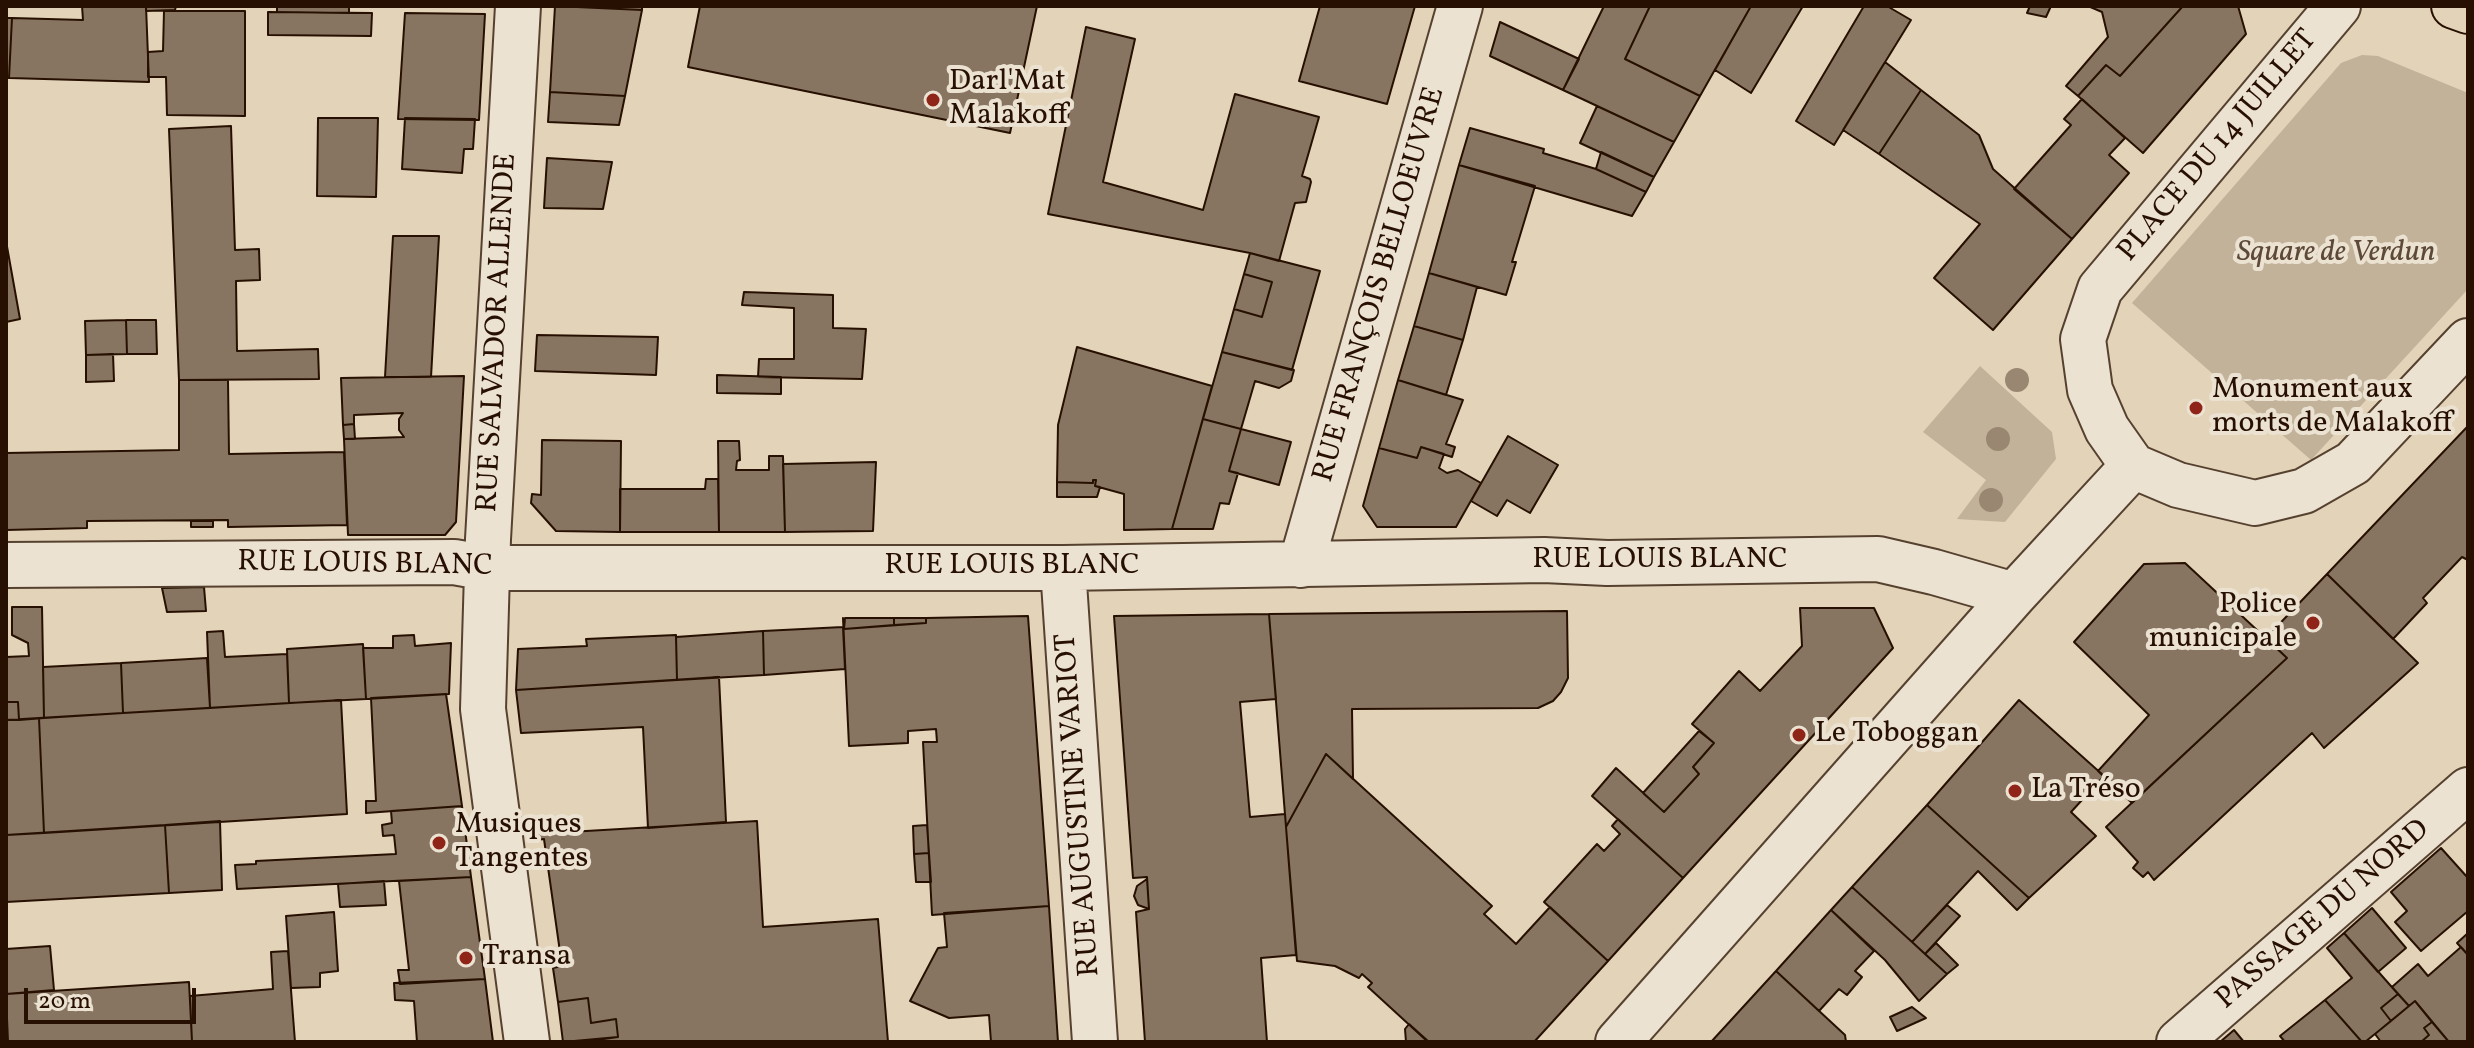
<!DOCTYPE html>
<meta charset="utf-8">
<style>
body{margin:0}
#map{position:relative;width:2474px;height:1048px;overflow:hidden;background:#e2d3b9;font-family:Vollkorn,serif}
canvas{display:block}
.frame{position:absolute;inset:0;border:8px solid #271001;pointer-events:none}
.scale{position:absolute;left:24px;top:988px;width:172px;height:36px;box-sizing:border-box;border:4px solid #271001;border-top:0;padding-left:10px;font-size:24px;line-height:28px;white-space:nowrap;color:#271001;-webkit-text-stroke:6px #ece2d2;paint-order:stroke}
</style>
<div id="map">
<canvas width="2474" height="1048"></canvas>
<div class="frame"></div>
<div class="scale">20 m</div>
</div>
<script>
const ctx = document.querySelector('canvas').getContext('2d');
ctx.lineJoin = 'round';
function fillPath(path, color) { ctx.fillStyle = color; ctx.fill(path, 'evenodd'); }
function stroke(path, color, width, dash) { ctx.strokeStyle = color; ctx.lineWidth = width; ctx.lineCap = dash ? 'butt' : 'round'; ctx.setLineDash(dash || []); ctx.stroke(path); }
function label(font, color, halo, rows, align = 'center') {
  ctx.font = font + ' Vollkorn,serif'; ctx.lineWidth = 8; ctx.setLineDash([]); ctx.textBaseline = 'middle'; ctx.strokeStyle = halo; ctx.fillStyle = color; for (const [text, x, y, turn = 0] of rows) {
    ctx.save(); ctx.translate(x, y); ctx.rotate((+turn || 0) * Math.PI / 180); ctx.textAlign = isNaN(turn) ? turn : align; if (halo) ctx.strokeText(text, 0, 0); ctx.fillText(text, 0, 0); ctx.restore();
  }
}
const green = new Path2D(`
 M2362 55 2378 56 2468 93V289L2311 460 2132 303 2341 63Z
 M1980 366 2052 432 2056 459 2005 522 1957 519 1986 480 1923 432Z`);
const building = new Path2D(`
 M82 6H146L149 82 9 78 12 18 83 20Z
 M146 6H176L175 10 146 11Z
 M277 6H349V13L277 12Z
 M555 6 642 10 625 96 550 92Z
 M555 6H642V10Z
 M700 6H1037L1010 133 688 67Z
 M1320 6H1415L1387 104 1299 81Z
 M1604 6H1650L1625 59 1700 96 1674 142 1563 90Z
 M1650 6H1751L1700 96 1625 59Z
 M1751 6H1803L1751 93 1715 70Z
 M1864 6H1887L1911 20 1834 145 1796 121Z
 M2030 6H2051L2046 17 2027 13Z
 M2088 6H2183L2120 76 2106 65 2078 96 2066 86 2108 37 2102 12Z
 M2183 6H2238L2246 34 2143 153 2078 96 2106 65 2120 76Z
 M164 11H245V116L167 115 166 77H148V52L163 51Z
 M268 12 372 13 371 36 268 35Z
 M405 13 485 14 479 120 398 119Z
 M6 18H12L9 78H6Z
 M1500 22 1579 59 1563 90 1490 56Z
 M1086 27 1135 39 1103 182 1203 210 1235 94 1319 117 1302 176 1310 179 1311 182 1306 202 1295 203 1279 261 1250 253 1048 214Z
 M1885 62 1921 90 1879 154 1843 130Z
 M1921 90 1979 135 1993 169 2072 239 1993 330 1934 278 1980 224 1879 154Z
 M550 92 625 96 619 125 548 122Z
 M2082 99 2125 138 2109 155 2129 173 2072 239 2014 189 2071 125 2064 119Z
 M1597 106 1674 142 1654 177 1580 143Z
 M318 118H378L376 197 317 196Z
 M405 118 475 119 473 149H464L462 173 402 169Z
 M231 126 235 250 259 249 260 280 236 281 237 351 318 349 319 379 179 380 169 129Z
 M1470 128 1544 149 1543 153 1596 169 1646 192 1632 216 1459 165Z
 M1601 152 1654 177 1646 192 1596 169Z
 M547 158 612 162 603 209 544 208Z
 M1459 165 1535 186 1512 262H1516L1506 295 1429 273Z
 M393 236H439L431 377H385Z
 M6 241 20 319 6 322Z
 M1250 253 1320 271 1292 370 1222 352 1234 309 1262 317 1272 282 1244 274Z
 M1429 273 1477 287 1463 340 1414 326Z
 M1244 274 1272 282 1262 317 1234 309Z
 M744 292 833 295V328L866 329 862 379 758 377 759 359H794V308L742 305Z
 M126 320H156L157 354H127Z
 M126 320 127 354 86 355 85 321Z
 M1414 326 1463 340 1446 395 1398 380Z
 M537 335 658 337 656 375 535 371Z
 M1077 347 1212 386 1172 529 1124 530V494L1095 486 1096 480H1093V483L1057 482 1058 425Z
 M1222 352 1294 370 1291 381 1279 388 1255 381 1241 429 1203 419Z
 M113 354 114 381 86 382V355Z
 M717 375 781 377V394L717 393Z
 M464 376 456 522 445 535H348L344 439 404 437 399 430V419L403 413 354 415V424L343 425 341 378Z
 M179 380H228L229 454 344 452 347 525 228 527V520L87 521V528L6 530V453L179 450Z
 M1398 380 1463 400 1446 444 1455 447 1452 457 1421 447 1417 458 1379 448Z
 M1203 419 1241 429 1229 471 1238 473 1229 504 1220 503 1213 529H1172Z
 M354 424 355 439H344L343 425Z
 M2468 426V560L2462 557 2423 598 2427 603 2393 639 2327 574Z
 M1241 429 1291 442 1279 485 1229 471Z
 M1508 436 1558 465 1530 513 1507 500 1497 516 1471 501Z
 M542 440 621 441 620 532 556 531 531 503 532 494 541 495Z
 M718 441H739L740 460 737 461 736 470H769V456H783L785 532H719Z
 M1421 447 1444 454 1439 468 1447 473 1458 470 1481 483 1456 527H1377L1363 506 1379 448 1417 458Z
 M876 462 873 531 785 532 783 464Z
 M706 479H718L719 532H620V489H705Z
 M1093 480H1096L1095 486 1100 487 1097 497H1057V482L1093 483Z
 M191 521H213V527H191Z
 M2185 563 2287 658 2132 803 2098 771 2149 715 2074 642 2144 564Z
 M2327 574 2418 663 2324 748 2312 733 2154 880 2148 872 2143 877 2133 868 2138 862 2106 827 2287 658 2266 638Z
 M204 587 206 611 167 612 162 588Z
 M12 607H42L44 718 19 720 18 702H6V657L29 656 28 643 12 635Z
 M1800 608H1874L1893 648 1683 878 1592 796 1616 768 1664 812 1699 774 1693 767 1714 743 1692 724 1739 671 1760 691 1802 646Z
 M1567 611 1568 678 1561 692 1553 701 1538 708 1352 709 1353 779 1326 754 1286 827 1269 614Z
 M1269 614 1276 699 1240 702 1250 817 1285 814 1296 955 1261 958 1267 1042H1145L1136 912 1149 909 1147 877 1133 878 1114 616Z
 M1028 616 1049 906 932 915 923 742H937L936 729 908 731V743L849 746 843 618 844 629 926 623V618Z
 M845 618H894V625L844 629Z
 M894 618H926V623L894 625Z
 M843 627 845 669 764 675 763 631Z
 M223 631 225 657 287 654 289 703 210 708 207 632Z
 M763 631 764 675 677 680 676 637Z
 M414 635 415 646 451 643 449 694 366 699 363 648H393V636Z
 M676 635 677 680 516 690 518 649 587 646 586 639Z
 M363 644 366 699 289 703 287 649Z
 M207 658 210 708 123 713 121 663Z
 M121 663 123 713 44 718 43 667Z
 M719 677 726 822 648 828 643 727 521 733 516 690Z
 M446 694 462 806 366 813V801H376L371 698Z
 M341 700 347 814 44 833 39 718Z
 M2019 700 2104 776 2071 812 2096 836 2029 898 1927 805Z
 M6 702H18L19 720H6Z
 M39 718 44 833 6 835V720Z
 M1699 731 1714 743 1693 767 1699 774 1664 812 1643 793Z
 M1326 754 1492 906 1484 914 1516 944 1550 907 1608 961 1534 1042H1428L1368 987 1372 983 1362 974 1359 978 1335 966 1297 961 1286 827Z
 M1927 805 2029 898 2017 910 1978 871 1912 942 1852 887Z
 M462 806 471 877 237 889 235 865 256 864V861L396 854 394 835 383 836 382 825 392 823 391 811Z
 M1618 819 1683 878 1608 961 1544 902 1597 844 1604 851 1620 834 1612 826Z
 M220 821 222 890 169 893 165 825Z
 M757 821 763 927 878 919 888 1042H582L618 1037 616 1019 591 1023 588 998 558 1002 553 968 562 966 544 839 536 840 535 834Z
 M165 825 169 893 6 902V835Z
 M927 825 929 853 914 854 913 826Z
 M2441 848 2468 878V911L2421 951 2395 922 2407 911 2391 892Z
 M929 853 931 882H916L914 854Z
 M471 877 485 979 400 984 398 970H409L399 881Z
 M1147 879 1149 909 1138 905 1134 896 1137 886Z
 M384 881 386 905 340 907 338 884Z
 M1852 887 1947 974 1919 1001 1885 960 1831 910Z
 M1947 905 1960 916 1925 954 1912 942Z
 M1049 906 1058 1042H991L989 1015 949 1018 910 1001 938 948 947 947 944 913Z
 M2372 908 2406 948 2378 972 2344 933Z
 M1831 910 1874 951 1855 971 1862 977 1847 995 1839 989 1819 1011 1776 971Z
 M334 912 338 971 320 973V987L291 988 286 916Z
 M2344 933 2398 994 2381 1008 2391 1021 2365 1042H2362L2325 1000 2352 978 2327 948Z
 M2468 933V955L2457 943Z
 M1936 943 1958 965 1947 974 1925 954Z
 M50 946 54 990 6 994V949Z
 M2461 947 2468 955V1042H2449L2415 1001 2409 1006 2392 987 2418 964 2428 976Z
 M288 951 295 1042H192L190 996 273 989 271 952Z
 M1776 971 1845 1035 1846 1042H1711Z
 M485 979 493 1042H417L414 1001 395 1000 394 983Z
 M189 982 192 1042H8L6 994Z
 M2398 994 2409 1006 2391 1021 2381 1008Z
 M588 998 591 1023 616 1019 618 1037 563 1042 558 1002Z
 M2325 1000 2362 1042H2285L2280 1036Z
 M2415 1001 2432 1022 2424 1028 2429 1035 2421 1042H2381L2375 1034Z
 M1912 1007 1926 1018 1897 1031 1890 1017Z
 M2432 1022 2449 1042H2421L2429 1035 2424 1028Z
 M1409 1024 1429 1042H1406L1405 1029Z
 M2234 1030 2244 1042H2220Z`);
const minor = new Path2D(`
 M518 6 488 539 483 709 527 1042
 M2133 466 2107 429 2090 390 2083 339 2100 289 2338 6
 M2133 466 2178 485 2255 503 2304 491 2353 463 2468 341
 M6 565 454 562 488 568H1063L1544 560 1607 563 1878 559 1934 572 2014 595
 M1301 565 1460 6
 M1063 568 1095 1042
 M1618 1042 2014 595 2133 466
 M2179 1042 2468 790`);
const major = new Path2D(`
 M2454 6 2468 11`);
const trees = [
 [2017,380],
 [1998,439],
 [1991,500]
];
const markers = [
 [933,100,8,"#8f2418"],
 [2196,408,8,"#8f2418"],
 [2313,623,8,"#8f2418"],
 [1799,735,8,"#8f2418"],
 [2015,791,8,"#8f2418"],
 [439,843,8,"#8f2418"],
 [466,958,8,"#8f2418"]
];
const poiNames = [
 ["Darl'Mat",949,83],
 ["Malakoff",949,117],
 ["Monument aux",2212,391],
 ["morts de Malakoff",2212,425],
 ["Police",2297,606,"right"],
 ["municipale",2297,640,"right"],
 ["Le Toboggan",1815,735],
 ["La Tréso",2031,791],
 ["Musiques",455,826],
 ["Tangentes",455,860],
 ["Transa",482,958]
];
const streetNames = [
 ["PLACE DU 14 JUILLET",2219,147,-50],
 ["RUE FRANÇOIS BELLOEUVRE",1381,285,-74],
 ["RUE SALVADOR ALLENDE",499,333,-87],
 ["RUE LOUIS BLANC",1660,561],
 ["RUE LOUIS BLANC",365,566,1],
 ["RUE LOUIS BLANC",1012,567],
 ["RUE AUGUSTINE VARIOT",1080,805,-94],
 ["PASSAGE DU NORD",2324,916,-41]
];
const parkNames = [
 ["Square de Verdun",2336,254]
];
fillPath(green, '#c2b29a');
fillPath(building, '#887561');
stroke(building, '#271001', 2);
stroke(minor, '#56412f', 48);
stroke(major, '#271001', 48);
stroke(minor, '#ece2d2', 44);
stroke(major, '#e2d3b9', 44);
ctx.fillStyle = '#998772';
for (const [x, y] of trees) { ctx.beginPath(); ctx.arc(x, y, 12, 0, 2 * Math.PI); ctx.fill(); }
for (const [x, y, r, color] of markers) { const dot = new Path2D(); dot.arc(x, y, r, 0, 2 * Math.PI); ctx.fillStyle = color; ctx.fill(dot); stroke(dot, '#ece2d2', 3); }
label('30px', '#271001', '#ece2d2', poiNames, 'left');
label('30px', '#271001', '#ece2d2', streetNames);
label('italic 30px', '#5d4937', '#ece2d2', parkNames);
</script>
